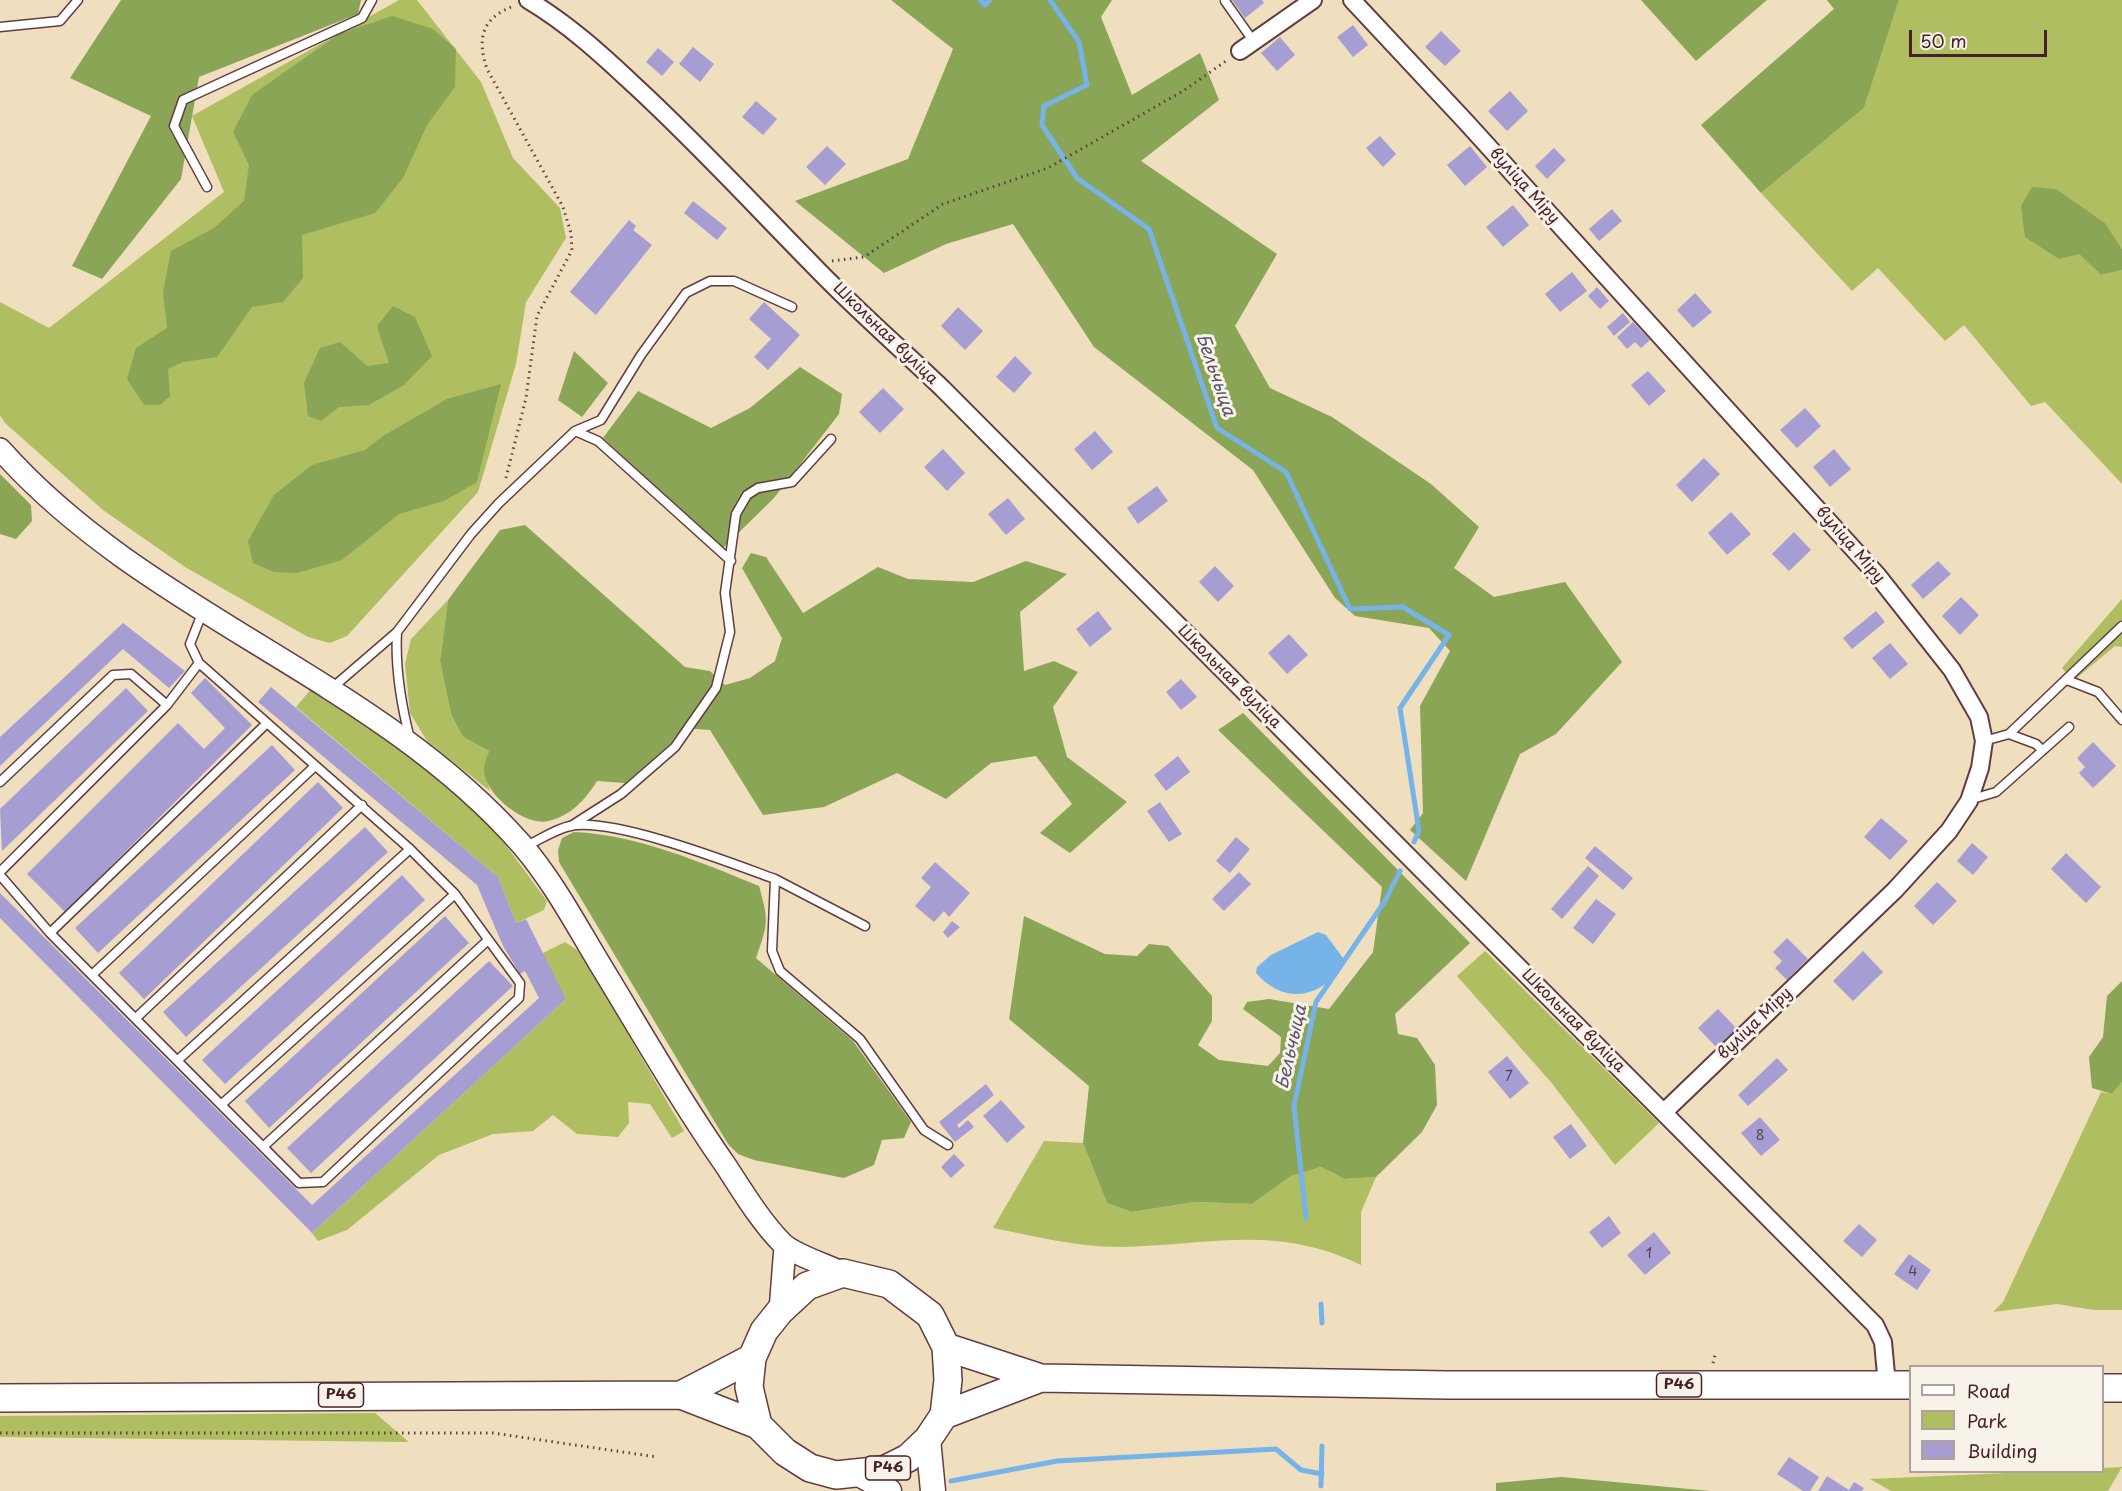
<!DOCTYPE html>
<meta charset="utf-8">
<style>
body{margin:0}
#map{position:relative;width:2122px;height:1491px;overflow:hidden;background:#efdfbf;font-family:"Playpen Sans",sans-serif}
canvas{display:block}
.legend{position:absolute;left:1909px;top:1365px;width:195px;height:108px;box-sizing:border-box;background:#f7f3e8;border:2px solid #b29e9c;margin:0;padding:8px 10px;list-style:none;font-size:18px;color:#4a1f2b}
.legend li{display:flex;align-items:center;gap:12px;height:30px}
.legend b{width:30px;border:2px solid #b29e9c}
.scale{position:absolute;left:1909px;top:30px;width:138px;height:27px;box-sizing:border-box;border:3px solid #4a1f2b;border-top:0;padding-left:8px;font-size:18px;line-height:21px;white-space:nowrap;color:#4a1f2b;-webkit-text-stroke:4px #f7f3e8;paint-order:stroke}
</style>
<div id="map">
<canvas width="2122" height="1491"></canvas>
<ul class="legend">
<li><b style="height:8px;background:#fff"></b>Road</li>
<li><b style="height:16px;background:#aebe60"></b>Park</li>
<li><b style="height:16px;background:#a69ed2"></b>Building</li>
</ul>
<div class="scale">50 m</div>
</div>
<script>
const ctx = document.querySelector('canvas').getContext('2d');
ctx.lineJoin = 'round';
function fillPath(path, color) { ctx.fillStyle = color; ctx.fill(path, 'evenodd'); }
function stroke(path, color, width, dash) { ctx.strokeStyle = color; ctx.lineWidth = width; ctx.lineCap = dash ? 'butt' : 'round'; ctx.setLineDash(dash || []); ctx.stroke(path); }
function label(font, color, halo, rows, align = 'center') {
  ctx.font = font + ' "Playpen Sans",sans-serif'; ctx.lineWidth = 6; ctx.setLineDash([]); ctx.textBaseline = 'middle'; ctx.strokeStyle = halo; ctx.fillStyle = color; for (const [text, x, y, turn = 0] of rows) {
    ctx.save(); ctx.translate(x, y); ctx.rotate((+turn || 0) * Math.PI / 180); ctx.textAlign = isNaN(turn) ? turn : align; if (halo) ctx.strokeText(text, 0, 0); ctx.fillText(text, 0, 0); ctx.restore();
  }
}
const green = new Path2D(`
 M399 0H417L481 82 513 158 560 208 566 238 526 302 516 364 478 492 347 636 330 643 308 637 185 567 103 510 5 423 0 415V302L49 328 224 192 192 116Z
 M1899 0H2122V249L2106 224 2079 254 2101 275 2122 270V484L2045 402 2031 406 1964 325 1945 341 1878 268 1852 291 1761 193 1864 108Z
 M2122 599V647L2115 646 2073 681 2062 668Z
 M448 600 440 661 451 714 463 737 489 751 484 770 490 791 427 741 410 713 405 664 411 639Z
 M311 689C370 729 431 767 482 818 506 843 526 873 547 901L544 910 516 923 498 877 296 707Z
 M565 942 577 950 588 965 684 1131 672 1138 650 1104 628 1102 629 1123 618 1137 577 1134 553 1115 533 1131 493 1134 439 1155 347 1230 318 1241 312 1233 566 999 541 954Z
 M1485 951 1659 1123 1615 1165 1550 1081 1457 976Z
 M2122 1082V1310H2094L2057 1304 1993 1312 2003 1302 2101 1092 2112 1094Z
 M1044 1141 1083 1143 1107 1203 1132 1212 1195 1202 1252 1204 1291 1176 1321 1167 1345 1179 1376 1177 1361 1212V1265C1276 1224 1211 1245 1124 1247 1080 1248 1035 1236 993 1228Z
 M375 1413 409 1442 0 1437V1416Z
 M2122 1467 2108 1491H1891L1870 1479 2030 1472H2102L2103 1468Z`);
const forest = new Path2D(`
 M121 0H361L358 14 199 77 181 179 102 279 72 266 151 116 70 78Z
 M891 0H1112L1101 17 1132 95 1200 53 1219 100 1141 161 1277 254 1235 326 1270 388 1332 417 1431 484 1479 527 1454 568 1494 597 1565 582 1622 662 1556 734 1520 754 1466 881 1410 830 1423 813 1420 706 1450 651 1429 628 1355 616 1335 598 1253 470 1094 347 1013 224 946 244 884 273 795 201 908 159 953 49Z
 M1641 0H1767L1696 61Z
 M1827 0H1899L1864 108 1761 193 1701 125 1834 9Z
 M392 16 433 29 456 49 455 87 427 125 403 178 375 213 302 235 303 278 283 302 252 307 217 357 183 362 168 369 170 396 160 405H144L127 379 136 348 167 328 163 292 171 251 214 228 244 201 249 165 233 132 252 95 339 34Z
 M2032 187 2056 189 2106 224 2122 249V270L2101 275 2079 254 2059 259 2025 237 2021 206Z
 M393 306 415 317 432 356 404 385 369 405 339 407 321 421 308 416 304 383 320 348 340 342 367 366 389 363 377 326Z
 M574 351 608 383 582 417 558 400Z
 M800 367 842 394 839 414 774 498 723 548 603 438 638 391 711 428 750 408Z
 M501 384 477 482 444 501 399 514 342 560 297 573 274 572 253 563 248 541 274 495 312 465 365 450 383 436 447 399Z
 M0 474 31 505 32 521 16 539 0 534Z
 M525 525 685 667 710 671 725 685 750 678 775 661 782 638 742 568 751 553 766 557 803 613 878 567 908 579 973 582 1026 561 1067 574 1020 612 1024 671 1054 661 1078 672 1053 707 1067 757 1127 802 1070 853 1040 833 1072 804 1036 756 991 763 946 799 897 773 824 807 763 815 710 730 682 728 671 743 625 783 597 781C585 800 571 816 548 821 525 827 483 793 484 769 484 764 487 757 489 751L463 737 451 714 440 661 448 600 500 530Z
 M1243 713 1470 943 1395 1014 1398 1034 1417 1038 1435 1065 1437 1105 1422 1132 1376 1177 1345 1179 1321 1167 1291 1176 1252 1204 1195 1202 1132 1212 1107 1203 1083 1143 1089 1086 1009 1019 1024 916 1105 954 1137 956 1149 944 1168 946 1212 996V1021L1198 1045 1219 1060 1268 1066 1280 1053 1281 1037 1243 1009 1247 1002 1269 999 1329 1009 1373 952 1382 887 1218 730Z
 M574 832C638 835 700 862 759 886 769 921 768 924 756 958L853 1041 911 1122 904 1138 882 1140 874 1165 844 1178 754 1160 738 1154 728 1144 559 862 558 850 562 838Z
 M2122 981V1082L2112 1094 2092 1088 2089 1057 2103 1037 2107 996Z
 M1561 1477 1711 1491H1496V1483Z`);
const water = new Path2D(`
 M1318 932 1326 935 1346 962C1323 997 1286 1007 1256 973L1257 967 1271 955Z`);
const stream = new Path2D(`
 M980 0 985 5 990 0
 M1050 0 1079 42 1087 85 1044 106 1042 125 1077 178 1149 229 1217 428 1286 472 1350 609 1403 607 1449 635 1400 708 1419 831 1414 842
 M1306 1218 1294 1106 1316 1002 1385 901 1400 871
 M1321 1304 1322 1323
 M951 1481 1057 1461 1276 1449 1301 1470 1322 1474
 M1321 1486 1322 1446`);
const building = new Path2D(`
 M1232 0H1262L1264 3 1245 18Z
 M1353 25 1368 45 1353 57 1337 37Z
 M1441 31 1461 51 1445 66 1425 47Z
 M1280 37 1295 55 1277 71 1261 53Z
 M693 47 714 64 700 82 679 64Z
 M658 48 674 62 662 76 646 62Z
 M1510 91 1528 111 1507 131 1488 111Z
 M756 101 777 119 763 135 742 117Z
 M1380 136 1396 154 1383 167 1366 148Z
 M827 146 846 164 825 185 806 167Z
 M1470 146 1487 167 1465 186 1447 165Z
 M1554 148 1566 160 1547 179 1535 166Z
 M693 201 727 228 717 240 684 213Z
 M1513 205 1529 225 1503 247 1486 227Z
 M1612 209 1622 221 1599 241 1589 229Z
 M629 220 636 226 633 230 652 245 596 315 570 292Z
 M1572 272 1587 291 1560 312 1545 294Z
 M1597 287 1609 301 1600 309 1588 296Z
 M1695 293 1712 312 1693 328 1677 310Z
 M764 302 800 335 768 370 754 357 771 339 749 319Z
 M958 307 983 331 965 350 941 326Z
 M1623 313 1630 322 1614 336 1607 327Z
 M1633 322 1650 340 1641 348 1635 342 1627 349 1617 337Z
 M1015 356 1032 373 1014 393 996 377Z
 M1648 371 1666 391 1649 406 1631 385Z
 M883 388 904 409 880 433 859 412Z
 M1805 408 1821 426 1797 448 1780 430Z
 M1095 431 1113 452 1092 470 1074 449Z
 M943 449 965 473 947 491 924 467Z
 M1834 449 1851 469 1830 487 1813 467Z
 M1704 458 1720 474 1692 502 1676 485Z
 M1157 486 1168 501 1138 524 1127 508Z
 M1008 498 1025 519 1006 535 988 514Z
 M1731 512 1751 534 1727 555 1708 533Z
 M1794 532 1811 550 1789 571 1772 554Z
 M1938 561 1951 574 1923 599 1911 585Z
 M1215 566 1234 586 1218 602 1199 582Z
 M1961 597 1979 615 1960 635 1942 616Z
 M1098 611 1112 629 1090 647 1076 629Z
 M1876 611 1885 622 1852 649 1843 638Z
 M123 623 185 671 169 688 123 649 0 766V737Z
 M1289 634 1308 655 1287 674 1268 653Z
 M1890 643 1908 664 1890 679 1872 658Z
 M205 678 252 725 65 912 27 874 178 723 204 749 225 728 191 693Z
 M1181 679 1197 697 1181 710 1166 692Z
 M271 687 498 877 516 923 526 919 566 999 312 1233 0 918V893L312 1205 539 998 525 971 520 974 503 946 477 885 258 702Z
 M126 688 148 711 2 851 0 809Z
 M2093 742 2116 766 2093 788 2079 773 2085 767 2077 758Z
 M272 745 295 770 98 953 75 928Z
 M1178 756 1190 772 1166 791 1154 775Z
 M318 782 343 808 144 999 119 973Z
 M1160 802 1182 834 1169 842 1147 811Z
 M1881 818 1908 841 1890 860 1864 837Z
 M365 827 388 852 186 1037 163 1012Z
 M1236 837 1250 849 1230 873 1216 861Z
 M1972 843 1988 857 1973 875 1957 861Z
 M1595 846 1633 878 1623 890 1585 858Z
 M2066 853 2101 887 2086 903 2051 869Z
 M935 862 970 893 949 917 944 911 934 922 915 906 931 887 921 878Z
 M1588 866 1599 876 1562 919 1551 909Z
 M1239 872 1251 884 1224 911 1212 899Z
 M402 875 425 900 225 1084 202 1060Z
 M1937 882 1957 901 1933 925 1914 906Z
 M1596 899 1616 914 1593 944 1573 928Z
 M445 916 469 943 269 1128 245 1101Z
 M952 921 960 927 948 938 943 932Z
 M1787 938 1808 959 1787 980 1775 968 1782 961 1773 952Z
 M1863 951 1883 972 1853 1001 1833 981Z
 M489 961 513 986 311 1173 287 1148Z
 M1718 1009 1737 1029 1717 1048 1698 1028Z
 M1507 1056 1529 1083 1510 1099 1488 1072Z
 M1777 1058 1788 1070 1748 1106 1738 1095Z
 M986 1084 994 1095 957 1125 959 1128 968 1120 974 1127 955 1142 939 1122Z
 M1001 1100 1025 1127 1007 1143 983 1116Z
 M1760 1117 1780 1140 1761 1156 1741 1133Z
 M1571 1124 1587 1146 1570 1159 1553 1137Z
 M954 1154 965 1165 951 1178 941 1167Z
 M1609 1216 1621 1233 1602 1248 1589 1232Z
 M1859 1224 1877 1240 1862 1257 1843 1241Z
 M1654 1232 1671 1253 1645 1275 1627 1255Z
 M1909 1254 1931 1270 1917 1290 1894 1274Z
 M1789 1457 1819 1477 1810 1491H1803L1777 1474Z
 M1827 1476 1849 1490 1854 1482 1864 1488 1862 1491H1818Z`);
const path = new Path2D(`
 M832 261 864 257 943 204 1048 168 1183 91 1226 61
 M506 478 526 398 537 316 572 250 571 233 563 207 487 69C477 39 481 18 514 6
 M1713 1363 1716 1352
 M0 1433H493L657 1457`);
const service = new Path2D(`
 M1225 1 1254 42
 M0 27 60 21 78 0
 M207 187 174 126 183 100 362 18 372 0
 M575 431 601 420 641 355 686 293 710 281H734L792 307
 M397 632C395 668 401 704 410 739
 M2067 680 2098 692 2122 720
 M332 688 397 632 471 534 499 503 575 431 598 441 731 561
 M2009 734 2036 744 2042 750
 M1984 741 2009 734 2122 626
 M0 782 113 675 131 674 167 705
 M1969 800 1996 792 2069 727
 M571 826 621 794 675 747 716 688 730 632 725 593 736 514 747 495 758 488 792 482 831 439
 M524 847C538 841 555 829 570 826 613 817 731 863 775 879L772 951 780 971 860 1039 924 1130 948 1145
 M0 872 167 705 199 663 190 644 203 611
 M0 875 50 933 299 1183 323 1182 519 998 520 983 455 894 410 849 199 663
 M775 879 865 926
 M50 933 266 724
 M93 974 315 766
 M136 1018 362 805
 M179 1059 410 849
 M222 1104 455 894
 M264 1146 487 941`);
const minor = new Path2D(`
 M528 0C568 24 600 53 634 85 696 142 752 203 811 263 853 307 899 347 943 389L1875 1325 1883 1342 1887 1385
 M1352 0 1466 122 1878 576 1952 670 1979 717 1984 741 1980 768 1969 801 1949 831 1895 890 1664 1112
 M1240 51 1313 0`);
const tertiary = new Path2D(`
 M0 449C147 615 375 677 522 845 552 880 574 921 598 961 640 1030 680 1100 726 1166 743 1192 761 1222 783 1244 795 1255 827 1265 843 1273
 M780 1311 785 1246`);
const secondary = new Path2D(`
 M928 1439 933 1491
 M861 1475 889 1491`);
const primary = new Path2D(`
 M946 1347 1041 1378 1447 1385H1910
 M2102 1388H2122
 M681 1395 752 1358
 M0 1398 681 1395 758 1425 785 1452 810 1468 836 1475 884 1470 908 1458 928 1439 944 1415 948 1380 946 1347 930 1315 889 1284 843 1273 807 1286 780 1311 764 1331 752 1358 749 1387 758 1425
 M944 1415 1041 1378`);
const numberNames = [
 ["7",1509,1077],
 ["8",1760,1136],
 ["1",1649,1254],
 ["4",1913,1272]
];
const shields = [
 [1679,1385,45],
 [341,1395,45],
 [888,1468,45]
];
const shieldNames = [
 ["Р46",1679,1385],
 ["Р46",341,1395],
 ["Р46",888,1468]
];
const streetNames = [
 ["вуліца Міру",1524,186,48],
 ["Школьная вуліца",885,334,44],
 ["вуліца Міру",1850,545,49],
 ["Школьная вуліца",1229,677,45],
 ["Школьная вуліца",1573,1021,45],
 ["вуліца Міру",1755,1024,-44]
];
const waterNames = [
 ["Бельчыца",1215,375,71],
 ["Бельчыца",1292,1047,-77]
];
fillPath(green, '#aebe60');
fillPath(forest, '#8aa556');
fillPath(water, '#76b3e8');
stroke(stream, '#76b3e8', 5);
fillPath(building, '#a69ed2');
stroke(service, '#633c41', 11);
stroke(minor, '#633c41', 20);
stroke(tertiary, '#633c41', 24);
stroke(secondary, '#633c41', 27);
stroke(primary, '#633c41', 30);
stroke(path, '#633c41', 3, [1.5, 4.5]);
stroke(service, '#fff', 8);
stroke(minor, '#fff', 16);
stroke(tertiary, '#fff', 21);
stroke(secondary, '#fff', 24);
stroke(primary, '#fff', 27);
label('14px', '#613f55', null, numberNames);
for (const [x, y, w] of shields) { const box = new Path2D(); box.roundRect(x - w / 2, y - 12, w, 24, 4.5); ctx.fillStyle = '#f7f3e8'; ctx.fill(box); stroke(box, '#4a1f2b', 1.5); }
label('bold 15px', '#4a1f2b', null, shieldNames);
label('16px', '#4a1f2b', '#f7f3e8', streetNames);
label('italic 18px', '#59536d', '#f7f3e8', waterNames);
</script>
